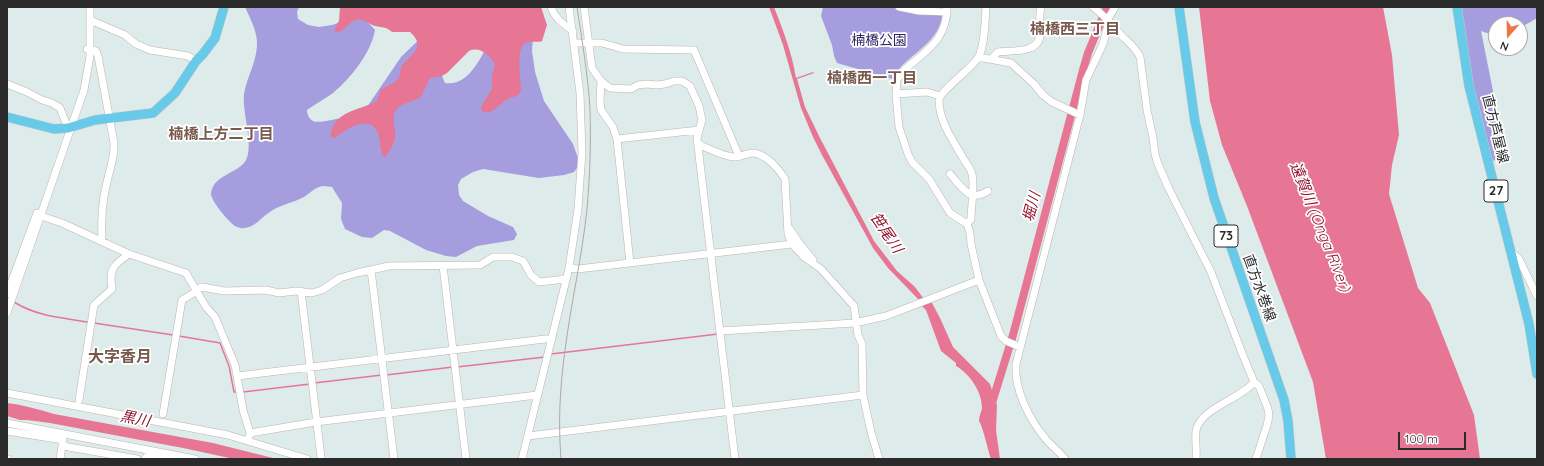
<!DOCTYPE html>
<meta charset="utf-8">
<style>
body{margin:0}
#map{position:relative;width:1544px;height:466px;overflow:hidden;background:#ddebeb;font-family:Quicksand,sans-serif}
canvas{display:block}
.frame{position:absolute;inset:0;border:8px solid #2a2a2a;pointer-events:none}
.north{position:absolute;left:1488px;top:16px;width:40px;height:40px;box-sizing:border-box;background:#fff;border:1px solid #aaa;border-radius:50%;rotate:200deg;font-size:11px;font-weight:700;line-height:16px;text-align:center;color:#2a2a2a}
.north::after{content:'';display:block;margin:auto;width:14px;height:18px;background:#ee7547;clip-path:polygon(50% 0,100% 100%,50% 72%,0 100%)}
.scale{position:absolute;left:1398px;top:432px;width:68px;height:18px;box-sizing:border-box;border:2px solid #2a2a2a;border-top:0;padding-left:5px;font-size:12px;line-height:14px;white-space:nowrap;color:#2a2a2a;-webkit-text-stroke:3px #fff;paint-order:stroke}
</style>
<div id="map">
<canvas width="1544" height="466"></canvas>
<div class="frame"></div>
<div class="north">N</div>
<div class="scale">100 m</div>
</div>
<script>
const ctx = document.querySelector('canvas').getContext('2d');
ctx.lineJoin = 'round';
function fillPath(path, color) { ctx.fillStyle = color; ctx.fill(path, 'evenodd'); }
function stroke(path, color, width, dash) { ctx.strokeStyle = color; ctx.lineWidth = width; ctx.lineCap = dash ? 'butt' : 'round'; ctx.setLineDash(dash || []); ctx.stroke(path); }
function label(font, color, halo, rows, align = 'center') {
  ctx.font = font + ' Quicksand,"Noto Sans JP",sans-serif'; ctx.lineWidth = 3.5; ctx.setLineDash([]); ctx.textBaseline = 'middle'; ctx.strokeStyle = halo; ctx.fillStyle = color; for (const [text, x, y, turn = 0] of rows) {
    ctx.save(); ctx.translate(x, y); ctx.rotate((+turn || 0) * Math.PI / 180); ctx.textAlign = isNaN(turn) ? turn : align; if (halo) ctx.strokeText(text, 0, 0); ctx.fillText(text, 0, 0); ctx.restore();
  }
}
const green = new Path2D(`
 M245 7H299L297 12 298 19 308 25 319 27 332 25 350 19 366 20 375 30C371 53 351 78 333 93 325 99 315 104 307 110 307 114 309 119 313 121 319 125 358 114 365 110L401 57 433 26 440 71 445 83C470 87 481 55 492 38L534 26 532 51 535 72 544 101 573 144 578 158 577 168 574 172 564 175 539 178 483 169 473 172 461 179 458 185 459 195 463 201 488 216 513 227 517 234 514 240 477 246 456 257 446 256 426 250 390 231 384 230 372 238 362 237 345 229 341 219 342 203 332 187C330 187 326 186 323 186 314 187 310 194 302 198 290 204 278 205 267 214 260 219 253 228 244 228 242 229 237 227 235 226 229 222 210 200 211 193 214 174 238 174 246 160 254 145 242 113 244 94 247 76 258 60 257 41 256 29 250 18 245 7Z
 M823 7H891L919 13 941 15 942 17C937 46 905 55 892 79L837 63 834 56 832 45 821 16Z
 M1459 7H1537V18L1520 28V24H1496V36L1481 31 1506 156 1490 162 1473 88Z`);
const water = new Path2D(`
 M340 7H541L547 25 542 41C537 43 529 40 524 44 516 51 521 81 521 90 519 97 514 96 508 99 501 103 492 115 483 112L481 109 482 105 492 89V75L495 64C489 55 480 46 469 51L447 73 442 76 430 78 421 97C413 102 402 102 396 110 390 118 397 130 395 138 394 144 389 153 385 157L382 155 378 132 372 125C359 120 345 130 335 138H332C330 134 331 133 332 129 339 110 361 110 377 101L381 89C388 86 399 82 400 74 401 72 400 70 401 68 406 56 429 49 410 32H392C385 26 383 28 375 26 367 23 362 17 354 21 346 25 345 32 335 32V28L339 21Z
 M769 7H774C783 30 792 53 796 78L813 72 814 73 797 79 805 107 819 136 874 241 897 271 915 287 924 299 932 303 940 318 953 347 990 384 997 405 996 430 1000 459H991C988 450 983 427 979 421 979 416 981 413 982 408 982 392 970 374 956 366V363L941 351 926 310 920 304 919 300 888 268 873 248 822 155 813 137 801 108 783 45Z
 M1199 7H1383L1392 55 1399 135 1392 165 1389 194 1418 288 1430 303 1474 415 1480 459H1326L1313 382 1247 206 1222 145 1210 101Z
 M7 403C23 405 38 409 54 414L213 443 277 459H234L183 448 50 423 27 420H20L7 416Z`);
const stream = new Path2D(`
 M14 302C36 316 62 318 88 322
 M94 323 173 335
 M179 336 220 343 229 366 234 392H237
 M551 354 718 334
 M457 367 545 357
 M386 375 453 367
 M314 383 382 375
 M243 392 310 384`);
const river = new Path2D(`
 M991 406 1013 335 1083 70 1088 53 1107 7`);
const minor = new Path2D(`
 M551 7C555 19 563 24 573 31
 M584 7 592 68 601 81 610 88 631 89 638 85 647 84 657 85 665 84 674 81H682L690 86 699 106 702 120 697 138 735 459
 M899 7 919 11 947 12
 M947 7C947 41 925 51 902 72L897 80 896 95 899 127 908 154 912 162 929 179 950 213 967 224 970 233 971 244 979 280 1001 336 1006 341 1020 347
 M1093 7C1105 16 1113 25 1122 36 1129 43 1136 48 1140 57L1147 110 1153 138 1155 154 1158 164 1169 189 1211 272 1242 353 1254 382 1259 386 1268 409 1269 416 1267 425 1256 459
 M90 20 125 35 136 44 150 50 188 56 196 61
 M574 43H602L623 49 694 50 739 156
 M87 49 96 51 98 56 114 143C115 156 110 168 107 182 102 201 101 222 102 241
 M978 57 1011 63 1034 84 1043 95 1052 102 1080 115
 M992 58 998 52C1011 50 1039 54 1040 35 1041 25 1038 18 1041 7
 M601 81 600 100 601 110 613 127 617 139 630 263
 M7 84 27 92 42 100 52 103 60 108 68 128
 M896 94 927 92 940 96
 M617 139 699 130
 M698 144C710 149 720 155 733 157 740 158 748 152 754 153 767 155 779 169 785 179L788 234 792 244 804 257 821 269 854 306 858 335 862 344 863 395 871 432 879 459
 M950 174C962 187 969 203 988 191
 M41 216 62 223 129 254 186 273 206 307 215 317 235 365 243 410 250 433 248 440
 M967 224 971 219C971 207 975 185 972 174 971 169 966 163 963 158 953 140 939 122 939 100 940 91 971 69 978 58 985 46 985 21 986 7
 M789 228 800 244 813 260
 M1512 253 1519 259 1537 296
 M443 266 466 459
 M569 268 578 269 792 244
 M371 270 394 459
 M196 290 202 287 224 291 266 290 279 293 296 291 312 293 322 290 340 278 357 273 389 266 480 265 493 257H512L523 261 531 275 539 282 566 279
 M301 291 321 457
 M7 294 37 213
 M7 313 84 90 90 56V7
 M720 331 855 323 886 316 979 280
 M237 376 545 339H552
 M7 393 228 435 307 459
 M79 400 94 305 112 289C109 269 112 266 129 254
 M163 414 182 300 197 291
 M7 423 195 459
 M7 431 63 440 60 459
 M250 433 316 422 537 395
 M528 436 863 395
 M63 446 137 459
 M7 459H8
 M145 459 147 456H166
 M522 459 569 268 578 209 582 152 580 93 569 7
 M1065 459C1059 451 1051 446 1045 438 1029 419 1014 389 1016 364L1080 115 1086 80 1103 44 1107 29 1108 19 1115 7
 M1196 459C1197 450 1195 440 1196 431 1200 408 1241 399 1254 382`);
const major = new Path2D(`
 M1179 7 1195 122 1214 198 1284 400 1288 421 1291 459
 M1457 7 1469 86 1529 324 1537 374
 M7 117 54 129 68 128 95 120 153 113 175 93 196 61 203 54 215 38 224 7`);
const tram = new Path2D(`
 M561 459C558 422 560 387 565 350 571 303 582 257 587 209 590 176 591 142 590 109 588 75 582 41 577 7`);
const shields = [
 [1496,191,24],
 [1226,236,24]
];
const shieldNames = [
 ["27",1496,191],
 ["73",1226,236]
];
const parkNames = [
 ["楠橋公園",879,41]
];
const streetNames = [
 ["直方芦屋線",1495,129,76],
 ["直方水巻線",1259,288,70]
];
const neighbourhoodNames = [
 ["楠橋西三丁目",1075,29],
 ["楠橋西一丁目",872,78],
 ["楠橋上方二丁目",221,134]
];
const waterNames = [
 ["堀川",1032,207,-75],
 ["遠賀川 (Onga River)",1320,227,68],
 ["笹尾川",886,233,56],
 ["黒川",135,419,11]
];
const quarterNames = [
 ["大字香月",120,357]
];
fillPath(green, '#a59dde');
fillPath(water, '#e77695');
stroke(stream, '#e77695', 1.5);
stroke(river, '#e77695', 8);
stroke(minor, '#bdb4b0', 8);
stroke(major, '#c8c8c8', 10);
stroke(minor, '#fff', 7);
stroke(major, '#66cae8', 9);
stroke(tram, '#b3a6a0', 1);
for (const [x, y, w] of shields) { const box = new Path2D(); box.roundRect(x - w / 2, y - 11, w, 22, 3); ctx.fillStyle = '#fff'; ctx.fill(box); stroke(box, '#2a2a2a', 1); }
label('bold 13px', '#2a2a2a', null, shieldNames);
label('14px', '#301f63', '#fff', parkNames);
label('14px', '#2a2a2a', '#fff', streetNames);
label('bold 15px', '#78594d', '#fff', neighbourhoodNames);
label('italic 15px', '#92162e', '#fff', waterNames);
label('bold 16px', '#78594d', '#fff', quarterNames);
</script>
